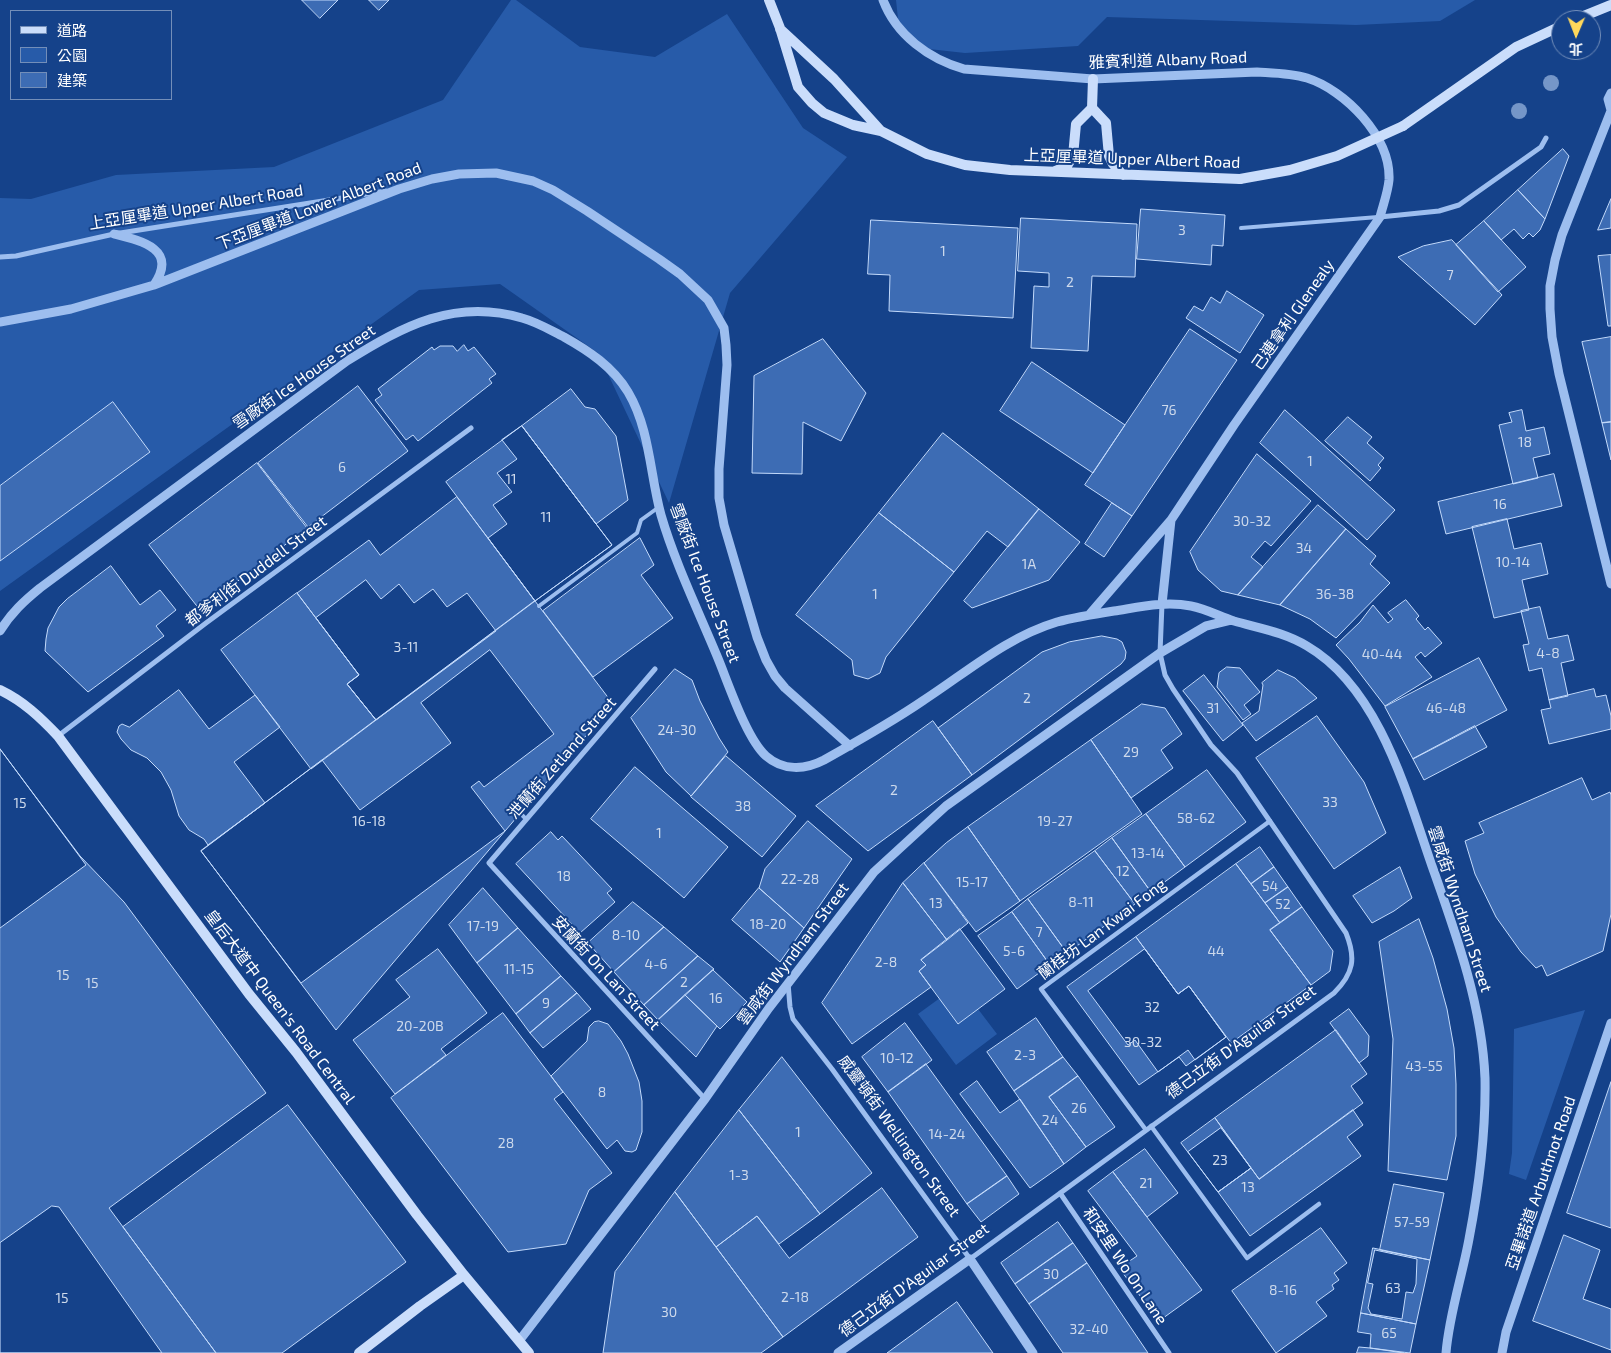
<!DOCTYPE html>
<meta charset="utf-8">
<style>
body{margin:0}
#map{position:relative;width:1611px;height:1353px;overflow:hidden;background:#15428a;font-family:"Exo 2","Noto Sans TC",sans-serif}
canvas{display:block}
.legend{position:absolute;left:10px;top:10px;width:162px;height:90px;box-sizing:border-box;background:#15428a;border:1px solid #738eb9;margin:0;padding:6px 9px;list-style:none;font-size:15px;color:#fff}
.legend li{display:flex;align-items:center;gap:10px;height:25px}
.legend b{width:25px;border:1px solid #738eb9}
.north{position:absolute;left:1551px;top:10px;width:50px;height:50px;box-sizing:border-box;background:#15428a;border:1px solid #738eb9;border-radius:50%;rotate:181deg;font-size:14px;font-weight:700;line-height:20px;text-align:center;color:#fff}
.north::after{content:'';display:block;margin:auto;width:18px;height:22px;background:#ffd85b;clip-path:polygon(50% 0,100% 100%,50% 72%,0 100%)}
</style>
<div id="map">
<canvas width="1611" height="1353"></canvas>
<ul class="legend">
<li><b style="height:6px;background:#caddfb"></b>道路</li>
<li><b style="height:14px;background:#275ba9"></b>公園</li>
<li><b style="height:14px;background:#3d6cb4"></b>建築</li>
</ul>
<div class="north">北</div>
</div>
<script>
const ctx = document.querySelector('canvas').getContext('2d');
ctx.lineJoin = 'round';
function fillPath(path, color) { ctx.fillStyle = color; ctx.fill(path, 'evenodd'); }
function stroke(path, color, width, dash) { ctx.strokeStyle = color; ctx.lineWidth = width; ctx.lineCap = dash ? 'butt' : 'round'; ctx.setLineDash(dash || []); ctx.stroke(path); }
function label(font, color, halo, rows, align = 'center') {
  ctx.font = font + ' "Exo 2","Noto Sans TC",sans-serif'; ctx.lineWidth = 4; ctx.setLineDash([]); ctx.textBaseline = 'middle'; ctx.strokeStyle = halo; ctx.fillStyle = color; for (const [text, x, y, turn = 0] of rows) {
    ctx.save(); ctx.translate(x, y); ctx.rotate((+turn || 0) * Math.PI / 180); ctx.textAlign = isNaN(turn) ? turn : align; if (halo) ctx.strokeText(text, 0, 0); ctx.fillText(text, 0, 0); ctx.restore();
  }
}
const green = new Path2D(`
 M511 0H516L580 47 655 57 727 14 803 128 847 157 730 293 669 503 598 353 500 284 419 290 0 591V198L31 199 116 175 274 167 443 100Z
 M896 0H1475L1440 21 1356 25 1107 17 1078 46 965 53 929 49 899 28Z
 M940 998 958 1024 978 1009 997 1034 956 1065 918 1014Z
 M1585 1010 1526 1180 1509 1174 1512 1153 1514 1029Z`);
const building = new Path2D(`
 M302 0H338L320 18Z
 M369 0H389L379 10Z
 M1563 149 1569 156 1545 219 1518 190Z
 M1518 190 1545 219 1540 230 1533 237 1529 233 1523 239 1514 229 1501 240 1484 221Z
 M1611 199V228L1598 230Z
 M1141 209 1225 215 1223 246 1212 245 1211 265 1137 259Z
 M1021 218 1137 224 1135 277 1092 276 1088 351 1031 348 1034 286 1049 287V273L1018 271Z
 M871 220 1018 228 1013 318 889 311 890 275 868 274Z
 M1484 221 1526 267 1498 292 1456 245Z
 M1452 240 1502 295 1475 325 1398 257 1423 246Z
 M1611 255V326H1608L1598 256Z
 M1227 291 1264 315 1240 353 1186 318 1194 306 1203 311 1211 297 1220 303Z
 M1190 329 1237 360 1132 516 1085 485Z
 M1611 337V422L1602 423 1582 342Z
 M823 339 866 393 841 441 803 422 802 474 752 473 754 376Z
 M464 345 468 351 474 347 496 374 489 379 492 383 418 441 413 435 406 440 375 400 382 395 378 389 432 347 434 350 440 346H453L457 351Z
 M1032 362 1125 425 1093 473 1000 411Z
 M358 386 408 451 308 527 258 463Z
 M571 389 585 407 595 409 616 436 628 500 596 524 522 426Z
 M113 402 150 452 0 561V486Z
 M1285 410 1395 510 1367 540 1260 443Z
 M1522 410 1526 431 1544 427 1550 454 1533 458 1538 478 1513 484 1499 425 1512 422 1509 413Z
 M1348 417 1372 437 1367 443 1384 458 1378 465 1381 468 1370 481 1325 441Z
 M1611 422V460L1602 423Z
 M522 426 612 545 535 601 488 538 507 524 493 505 512 492 497 473 517 459 502 440Z
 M522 426 612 545 535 601 446 482Z
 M943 433 1039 509 1008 547 987 531 954 572 879 513Z
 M1257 454 1311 501 1271 546 1265 541 1251 557 1263 567 1238 595 1221 591 1198 570 1190 552Z
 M257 463 307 528 200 610 149 545Z
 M1554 474 1562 506 1446 534 1438 502Z
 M457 497 535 601 376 720 347 684 359 675 297 593 369 540 380 555Z
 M1112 503 1132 516 1104 557 1085 544Z
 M1318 505 1346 529 1280 605 1238 595Z
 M1039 509 1080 542 1049 580 972 608 964 601Z
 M879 513 954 572 886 657 880 673 868 679 854 675 852 660 796 615Z
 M1507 519 1514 549 1541 543 1548 574 1522 580 1529 610 1494 618 1472 527Z
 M1346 529 1376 556 1370 564 1390 583 1336 638 1310 619 1280 605Z
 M640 538 654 565 641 575 673 618 593 677 543 611Z
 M111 566 140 605 160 590 176 610 156 626 164 636 88 692 45 651 46 639 48 628 59 607 67 599Z
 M366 580 381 599 399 584 414 603 433 589 447 607 467 593 496 631 376 720 347 684 359 675 316 618Z
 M297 593 359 675 347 684 376 720 311 769 221 650Z
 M1406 600 1419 616 1416 619 1425 630 1428 627 1442 643 1425 657 1421 652 1415 657 1432 677 1385 706 1349 659 1336 645 1360 622 1373 605 1388 623 1393 619 1388 613Z
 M535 601 613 704 336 1030 201 851Z
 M1540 607 1548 639 1568 635 1574 660 1561 663 1568 696 1549 700 1542 668 1529 671 1523 645 1529 644 1521 611Z
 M1102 636 1117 639 1122 642 1126 652 1125 659 1121 664 972 775 938 728 1042 652 1069 642Z
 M490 650 554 734 484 787 479 781 471 787 505 831 301 983 201 851 322 760 360 810 451 743 421 703Z
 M1479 658 1507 710 1413 759 1385 707Z
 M1227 667 1240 668 1260 692 1244 705 1251 714 1243 720 1217 687 1219 673Z
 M675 669 692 680 700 701 719 738 728 752 691 796 666 772 631 718Z
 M1278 670 1295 678 1317 698 1256 741 1242 723 1259 711 1263 685 1262 683Z
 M1204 675 1243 725 1223 741 1183 691Z
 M1594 689 1596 697 1606 695 1611 716V729L1549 744 1541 710 1551 708 1549 700Z
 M179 690 209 729 255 695 280 727 234 762 265 803 208 845 204 839 189 830 179 816 171 790 161 772 147 758 131 750 121 739 117 732 119 726 122 724 129 727Z
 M1142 704 1165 708 1182 734 1161 750 1173 768 1131 798 1091 740Z
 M1317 716 1364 782 1386 833 1334 869 1256 758Z
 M933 721 972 775 868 851 816 806Z
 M1475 726 1487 747 1424 780 1413 759Z
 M1091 740 1142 814 1020 901 968 827Z
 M0 749 80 856 124 902 266 1093 109 1208 216 1353H0Z
 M0 749 86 865 0 928Z
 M726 756 796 816 762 857 691 797Z
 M635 767 728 847 684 898 591 819Z
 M1207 770 1246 822 1185 867 1146 814Z
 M1582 778 1592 800 1610 792 1611 795V914L1603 951 1547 976 1542 965 1536 968 1521 952 1496 917 1475 874 1465 841 1484 833 1479 823Z
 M1146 814 1185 867 1151 892 1112 838Z
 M808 821 852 859 804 928 759 888 765 869Z
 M968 827 1020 901 976 932 924 863 946 843Z
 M551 832 558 840 562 836 612 889 607 893 615 902 580 933 516 864Z
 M1112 838 1151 892 1135 904 1095 851Z
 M1260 847 1274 867 1251 884 1236 864Z
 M1095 851 1135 904 1067 953 1028 899Z
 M924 863 968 923 947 940 903 883Z
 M1236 864 1280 923 1270 930 1311 985 1231 1043 1189 986 1178 994 1136 937Z
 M1274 867 1288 887 1265 903 1251 884Z
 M1400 867 1412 898 1394 911 1372 923 1353 896Z
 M903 883 947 940 921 960 926 965 919 971 931 987 852 1044 822 1003Z
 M1288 887 1302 907 1280 923 1265 903Z
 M483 888 518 928 477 963 449 925Z
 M759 888 804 928 780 962 732 920Z
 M1028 899 1067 953 1050 965 1012 912Z
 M633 902 664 927 614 972 588 943Z
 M1302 907 1333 951 1330 971 1311 985 1270 930Z
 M1012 912 1050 965 1017 989 978 936Z
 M1419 919 1433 958 1447 1009 1454 1048 1456 1084V1136L1447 1180 1388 1171 1393 1039 1379 942Z
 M664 927 698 956 644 1005 614 972Z
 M518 928 561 976 516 1014 477 963Z
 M960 929 1005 989 958 1024 919 971 926 965 921 960Z
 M1136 937 1178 994 1189 986 1226 1037 1186 1066 1179 1057 1139 1085 1067 987Z
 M438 949 487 1013 441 1049 446 1055 395 1094 353 1040 410 997 396 980Z
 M1145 949 1178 994 1189 986 1226 1037 1195 1060 1188 1050 1158 1072 1135 1040 1128 1045 1088 991Z
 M698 956 714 969 658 1020 644 1005Z
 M713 970 747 1002 720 1029 685 995Z
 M561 976 577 993 530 1033 516 1014Z
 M577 993 591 1009 543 1048 530 1033Z
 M685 995 717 1026 696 1057 658 1020Z
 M1349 1009 1369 1036 1368 1056 1359 1063 1330 1023Z
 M503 1013 563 1092 554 1099 612 1173 589 1190 566 1244 508 1252 391 1098Z
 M1036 1018 1063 1057 1014 1091 987 1052Z
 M599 1021 608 1024 621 1041 628 1054 639 1082 642 1101V1132L636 1150 632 1152 625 1151 617 1140 607 1149 551 1076 587 1041 589 1027 594 1022Z
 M905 1023 932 1060 888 1092 862 1057Z
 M1336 1030 1367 1074 1351 1086 1363 1103 1259 1179 1215 1118Z
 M782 1057 872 1173 820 1214 739 1110Z
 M1063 1057 1078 1076 1049 1097 1086 1147 1064 1164 1014 1091Z
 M926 1064 1007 1176 967 1204 888 1092Z
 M1078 1076 1115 1127 1086 1147 1049 1097Z
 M977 1081 1000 1113 1020 1099 1064 1164 1030 1188 960 1094Z
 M1611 1082V1228L1567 1213Z
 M288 1105 406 1262 282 1353H216L123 1227Z
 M739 1110 820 1214 779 1244 757 1216 716 1247 675 1192Z
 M1353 1110 1363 1125 1347 1137 1361 1156 1250 1236 1218 1192 1251 1168 1259 1179Z
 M1215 1118 1251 1168 1218 1192 1181 1143Z
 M1221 1128 1251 1168 1218 1192 1188 1152Z
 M1145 1149 1178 1193 1147 1217 1113 1172Z
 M1113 1172 1202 1290 1159 1321 1119 1268 1137 1256 1088 1191Z
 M1007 1176 1019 1194 981 1222 967 1204Z
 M1394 1184 1444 1193 1430 1260 1380 1250Z
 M882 1188 918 1237 783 1337 716 1247 757 1216 789 1258Z
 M675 1192 783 1337 761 1353H603L615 1272Z
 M52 1206 59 1207 162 1353H0V1243Z
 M1058 1222 1073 1243 1015 1284 1001 1263Z
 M1321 1228 1347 1263 1334 1273 1339 1280 1332 1285 1334 1289 1316 1302 1327 1316 1276 1353 1232 1291Z
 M1564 1235 1600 1250 1583 1299 1611 1309V1350L1533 1321Z
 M1073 1243 1087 1263 1029 1304 1015 1284Z
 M1373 1248 1430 1260 1416 1324 1361 1313Z
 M1375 1250 1417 1259 1416 1284 1413 1293 1406 1292 1402 1319 1371 1314 1368 1308 1373 1284 1368 1283Z
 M1087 1263 1148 1353H1063L1029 1304Z
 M957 1302 993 1353H887L913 1334Z
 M1361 1313 1416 1324 1410 1353 1370 1348 1371 1334 1358 1332Z
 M1359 1347 1370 1348 1404 1353H1357Z`);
const service = new Path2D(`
 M1241 228 1378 217
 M539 606 637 533 641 520 659 507
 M520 813 526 819`);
const pedestrian = new Path2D(`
 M1151 1126 1247 1258 1319 1204
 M1146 1130 1041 989 1270 821`);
const minor = new Path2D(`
 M1380 217 1439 211 1459 205 1541 147 1546 138
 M0 257 16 256 114 234 386 191
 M655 669 489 863 705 1099
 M58 736 206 623 471 428
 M788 983 790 1007 793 1019 832 1069 970 1259 1334 993C1354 973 1356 958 1346 933L1237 773 1211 745 1173 689 1165 675 1160 653 1162 604
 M1060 1193 1169 1353`);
const tertiary = new Path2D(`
 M883 0C896 35 929 59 964 69L1093 79 1257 72C1274 73 1291 73 1307 78 1345 90 1391 137 1389 180 1388 192 1383 205 1380 217L1234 425 1171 520 1162 604
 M1611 93 1608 99 1611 110
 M1611 111 1562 235 1555 260 1550 286V309L1552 337 1559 374 1611 584
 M114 234C142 241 178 249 154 285
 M0 322 71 309 154 285 399 189 432 179 459 174 496 173 533 181 553 190 587 211 659 259 680 274 708 300 724 328 726 345 727 365 719 469V498L724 525 757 637 766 660 775 676 785 688 850 746
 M1089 615 1171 520
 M0 631C11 613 24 601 40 588L347 361C403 326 455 298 522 318 537 322 550 330 564 337 589 351 613 367 628 392 650 429 650 475 661 515 675 563 698 610 717 656 728 682 746 738 766 756 783 771 805 770 824 760 858 741 892 722 924 700 967 672 1007 637 1057 622 1076 617 1095 614 1114 611 1140 607 1165 601 1191 606 1206 609 1219 616 1234 621 1258 628 1284 632 1307 646 1379 688 1406 791 1432 866 1456 934 1482 1005 1485 1078 1486 1132 1479 1187 1469 1239 1462 1277 1449 1315 1446 1353
 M519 1341 705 1099 769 1008 874 872 946 806 1160 653 1206 626 1231 620
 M838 1353 970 1259 1033 1353
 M1502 1353 1506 1332 1611 1023`);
const secondary = new Path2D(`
 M769 0 780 28 798 87 812 103 824 113 853 125 881 131 927 154 965 165 1010 170 1240 179
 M1574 20 1611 5
 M780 29 834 79 881 131
 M1092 108 1106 123 1109 156 1113 164 1123 175
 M1403 126 1516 47 1561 26
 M1055 171 1067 166 1073 156 1076 124 1092 108 1093 79
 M0 690C23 701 40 717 58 736L249 994 296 1052 417 1215 464 1275 529 1353
 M359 1353 420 1306 464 1275`);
const secondaryBridge = new Path2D(`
 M1240 179 1290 170 1337 156 1403 126`);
const trees = [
 [1551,83],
 [1519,111]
];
const numberNames = [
 ["3",1182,230],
 ["1",943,251],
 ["7",1450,275],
 ["2",1070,282],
 ["76",1169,410],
 ["18",1525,442],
 ["1",1310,461],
 ["6",342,467],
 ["11",511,479],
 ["16",1500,504],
 ["11",546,517],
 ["30-32",1252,521],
 ["34",1304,548],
 ["10-14",1513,562],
 ["1A",1029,564],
 ["1",875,594],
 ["36-38",1335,594],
 ["3-11",406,647],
 ["4-8",1548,653],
 ["40-44",1382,654],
 ["2",1027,698],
 ["31",1213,708],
 ["46-48",1446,708],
 ["24-30",677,730],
 ["29",1131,752],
 ["2",894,790],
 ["33",1330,802],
 ["15",20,803],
 ["38",743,806],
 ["58-62",1196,818],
 ["16-18",369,821],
 ["19-27",1055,821],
 ["1",659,833],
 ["13-14",1148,853],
 ["12",1123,871],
 ["18",564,876],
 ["22-28",800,879],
 ["15-17",972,882],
 ["54",1270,886],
 ["8-11",1081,902],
 ["13",936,903],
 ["52",1283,904],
 ["18-20",768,924],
 ["17-19",483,926],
 ["7",1039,932],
 ["8-10",626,935],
 ["5-6",1014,951],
 ["44",1216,951],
 ["2-8",886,962],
 ["4-6",656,964],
 ["11-15",519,969],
 ["15",63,975],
 ["2",684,982],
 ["15",92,983],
 ["16",716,998],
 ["9",546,1003],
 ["32",1152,1007],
 ["20-20B",420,1026],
 ["30-32",1143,1042],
 ["2-3",1025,1055],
 ["10-12",897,1058],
 ["43-55",1424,1066],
 ["8",602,1092],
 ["26",1079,1108],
 ["24",1050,1120],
 ["1",798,1132],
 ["14-24",947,1134],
 ["28",506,1143],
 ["23",1220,1160],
 ["1-3",739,1175],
 ["21",1146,1183],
 ["13",1248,1187],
 ["57-59",1412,1222],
 ["30",1051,1274],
 ["63",1393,1288],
 ["8-16",1283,1290],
 ["2-18",795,1297],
 ["15",62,1298],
 ["30",669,1312],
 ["32-40",1089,1329],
 ["65",1389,1333]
];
const streetNames = [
 ["雅賓利道 Albany Road",1168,60,-2],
 ["上亞厘畢道 Upper Albert Road",1132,159,2],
 ["下亞厘畢道 Lower Albert Road",319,206,-21],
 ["上亞厘畢道 Upper Albert Road",196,207,-9],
 ["己連拿利 Glenealy",1293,315,-55],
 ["雪廠街 Ice House Street",304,377,-35],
 ["都爹利街 Duddell Street",256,571,-37],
 ["雪廠街 Ice House Street",705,583,69],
 ["泄蘭街 Zetland Street",562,758,-49],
 ["雲咸街 Wyndham Street",1460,909,72],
 ["蘭桂坊 Lan Kwai Fong",1102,929,-37],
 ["雲咸街 Wyndham Street",793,954,-53],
 ["安蘭街 On Lan Street",606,973,47],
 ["皇后大道中 Queen's Road Central",280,1007,53],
 ["德己立街 D'Aguilar Street",1241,1042,-36],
 ["威靈頓街 Wellington Street",899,1136,54],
 ["亞畢諾道 Arbuthnot Road",1541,1183,-71],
 ["和安里 Wo On Lane",1125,1266,56],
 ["德己立街 D'Aguilar Street",914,1280,-36]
];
fillPath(green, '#275ba9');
fillPath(building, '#3d6cb4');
stroke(building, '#c3dafb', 1);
stroke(service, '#9dbeef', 4);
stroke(pedestrian, '#9dbeef', 4.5);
stroke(minor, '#9dbeef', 5);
stroke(tertiary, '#9dbeef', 9);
stroke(secondary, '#caddfb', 10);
stroke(secondaryBridge, '#caddfb', 10);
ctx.fillStyle = '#7596c8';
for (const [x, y] of trees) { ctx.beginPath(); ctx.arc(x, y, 8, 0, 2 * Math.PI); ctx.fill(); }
label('14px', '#cedaec', null, numberNames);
label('16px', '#fff', '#15428a', streetNames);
</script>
